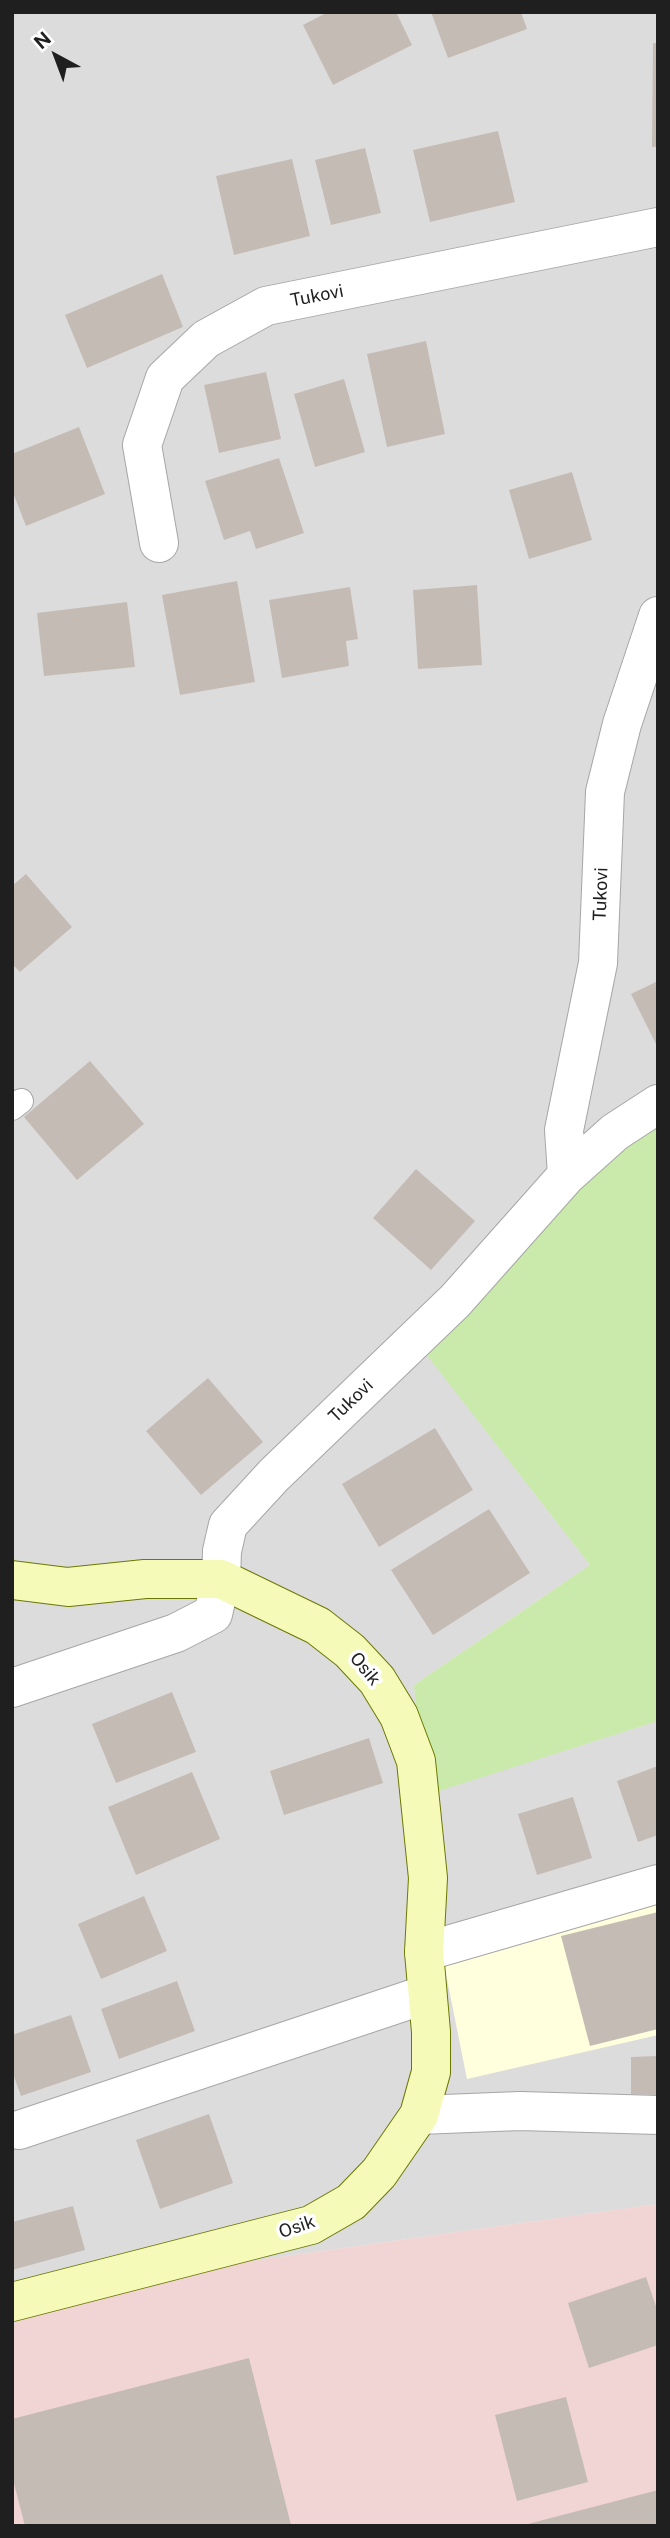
<!DOCTYPE html>
<style>
body{margin:0}
#map{position:relative;width:670px;height:2538px;overflow:hidden;background:#f0ece5;font-family:"Public Sans",sans-serif}
canvas{display:block}
.frame{position:absolute;inset:0;border:14px solid #1f1f1f;pointer-events:none}
.north{position:absolute;left:21px;top:21px;width:70px;height:70px;-webkit-text-stroke:5px #fff;paint-order:stroke;rotate:319deg;font-size:19px;font-weight:700;line-height:28px;text-align:center;color:#1f1f1f}
.north::after{content:'';display:block;margin:auto;width:24px;height:32px;background:#1f1f1f;clip-path:polygon(50% 0,100% 100%,50% 72%,0 100%)}
</style>
<div id="map">
<canvas width="670" height="2538"></canvas>
<div class="frame"></div>
<div class="north">N</div>
</div>
<script>
const ctx = document.querySelector('canvas').getContext('2d');
ctx.lineJoin = 'round';
function fillPath(path, color) { ctx.fillStyle = color; ctx.fill(path, 'evenodd'); }
function stroke(path, color, width, dash) { ctx.strokeStyle = color; ctx.lineWidth = width; ctx.lineCap = dash ? 'butt' : 'round'; ctx.setLineDash(dash || []); ctx.stroke(path); }
function label(font, color, halo, rows, align = 'center') {
  ctx.font = font + ' "Public Sans",sans-serif'; ctx.lineWidth = 7; ctx.setLineDash([]); ctx.textBaseline = 'middle'; ctx.strokeStyle = halo; ctx.fillStyle = color; for (const [text, x, y, turn = 0] of rows) {
    ctx.save(); ctx.translate(x, y); ctx.rotate((+turn || 0) * Math.PI / 180); ctx.textAlign = isNaN(turn) ? turn : align; if (halo) ctx.strokeText(text, 0, 0); ctx.fillText(text, 0, 0); ctx.restore();
  }
}
const residential = new Path2D(`
 M12 12H658V1125L413 1336 590 1565 414 1685 424 1795 658 1721V2204L107 2281 12 2324Z`);
const commercial = new Path2D(`
 M658 2204V2526H12V2324L107 2281Z`);
const education = new Path2D(`
 M658 1903V2035L467 2079 443 1959Z`);
const grass = new Path2D(`
 M658 1125V1721L423 1796 414 1685 590 1565 412 1336 598 1165Z`);
const building = new Path2D(`
 M328 12H396L412 45 333 85 303 25Z
 M431 12H521L527 29 448 58Z
 M653 43H658V147H652Z
 M498 131 515 202 430 222 413 150Z
 M365 148 381 213 331 225 315 160Z
 M292 159 310 236 234 255 216 176Z
 M162 274 183 327 87 368 65 315Z
 M426 341 445 434 387 447 367 354Z
 M266 372 281 439 219 453 204 385Z
 M344 379 365 452 315 467 294 394Z
 M79 427 105 494 26 526 12 490V454Z
 M279 458 304 533 256 549 250 531 224 540 205 481Z
 M572 472 592 540 529 559 509 490Z
 M237 581 255 682 180 695 162 595Z
 M477 585 482 665 418 669 413 590Z
 M350 587 358 639 346 641 349 666 282 678 269 600Z
 M127 602 135 667 44 676 37 613Z
 M26 874 72 927 20 972 12 964V886Z
 M658 981V1048L631 994Z
 M90 1061 144 1124 77 1180 24 1117Z
 M416 1169 475 1221 431 1270 373 1218Z
 M208 1378 263 1442 201 1495 146 1431Z
 M435 1428 473 1490 379 1547 342 1484Z
 M489 1509 530 1573 433 1635 391 1570Z
 M172 1692 196 1752 116 1783 92 1724Z
 M369 1738 383 1783 284 1815 270 1771Z
 M658 1766V1835L638 1842 617 1781Z
 M192 1772 220 1839 136 1875 108 1807Z
 M573 1797 592 1858 537 1875 518 1814Z
 M144 1896 167 1951 101 1979 78 1924Z
 M658 1912V2029L590 2046 561 1936Z
 M177 1981 195 2031 119 2059 101 2009Z
 M71 2015 91 2072 21 2096 12 2071V2035Z
 M658 2056V2095L631 2094V2057Z
 M209 2114 233 2183 160 2209 136 2140Z
 M73 2206 85 2250 12 2270V2222Z
 M646 2277 658 2312V2345L589 2368 568 2303Z
 M249 2358 291 2525 25 2526 12 2476V2419Z
 M566 2397 588 2482 517 2501 495 2415Z
 M658 2490V2526H524V2525Z`);
const lane = new Path2D(`
 M12 1108 21 1101`);
const street = new Path2D(`
 M159 543 142 445 165 378 206 339 266 306 658 227
 M567 1175 564 1130 598 963 605 792 622 724 658 616
 M12 1688 176 1633 213 1614 221 1579 222 1551 228 1525 274 1475 455 1301 567 1175 615 1132 658 1104
 M424 1952 658 1884
 M419 2115 520 2111 658 2115
 M19 2130 427 1994`);
const secondary = new Path2D(`
 M12 1580 68 1587 145 1579H221L318 1626 350 1651 377 1680 399 1716 416 1761 428 1878 424 1952 431 2032V2072L419 2115 379 2173 351 2202 311 2225 12 2302`);
const streetNames = [
 ["Tukovi",317,296,-11],
 ["Tukovi",601,894,-88],
 ["Tukovi",351,1401,-44],
 ["Osik",365,1669,50],
 ["Osik",297,2227,-19]
];
fillPath(residential, '#dddcdc');
fillPath(commercial, '#f1d5d4');
fillPath(education, '#ffffde');
fillPath(grass, '#c9eaaa');
fillPath(building, '#c4bcb4');
stroke(lane, '#a6a6a6', 26);
stroke(street, '#a6a6a6', 40);
stroke(secondary, '#6b7803', 40);
stroke(lane, '#fff', 24);
stroke(street, '#fff', 38);
stroke(secondary, '#f6fab8', 38);
label('18px', '#1f1f1f', '#fff', streetNames);
</script>
